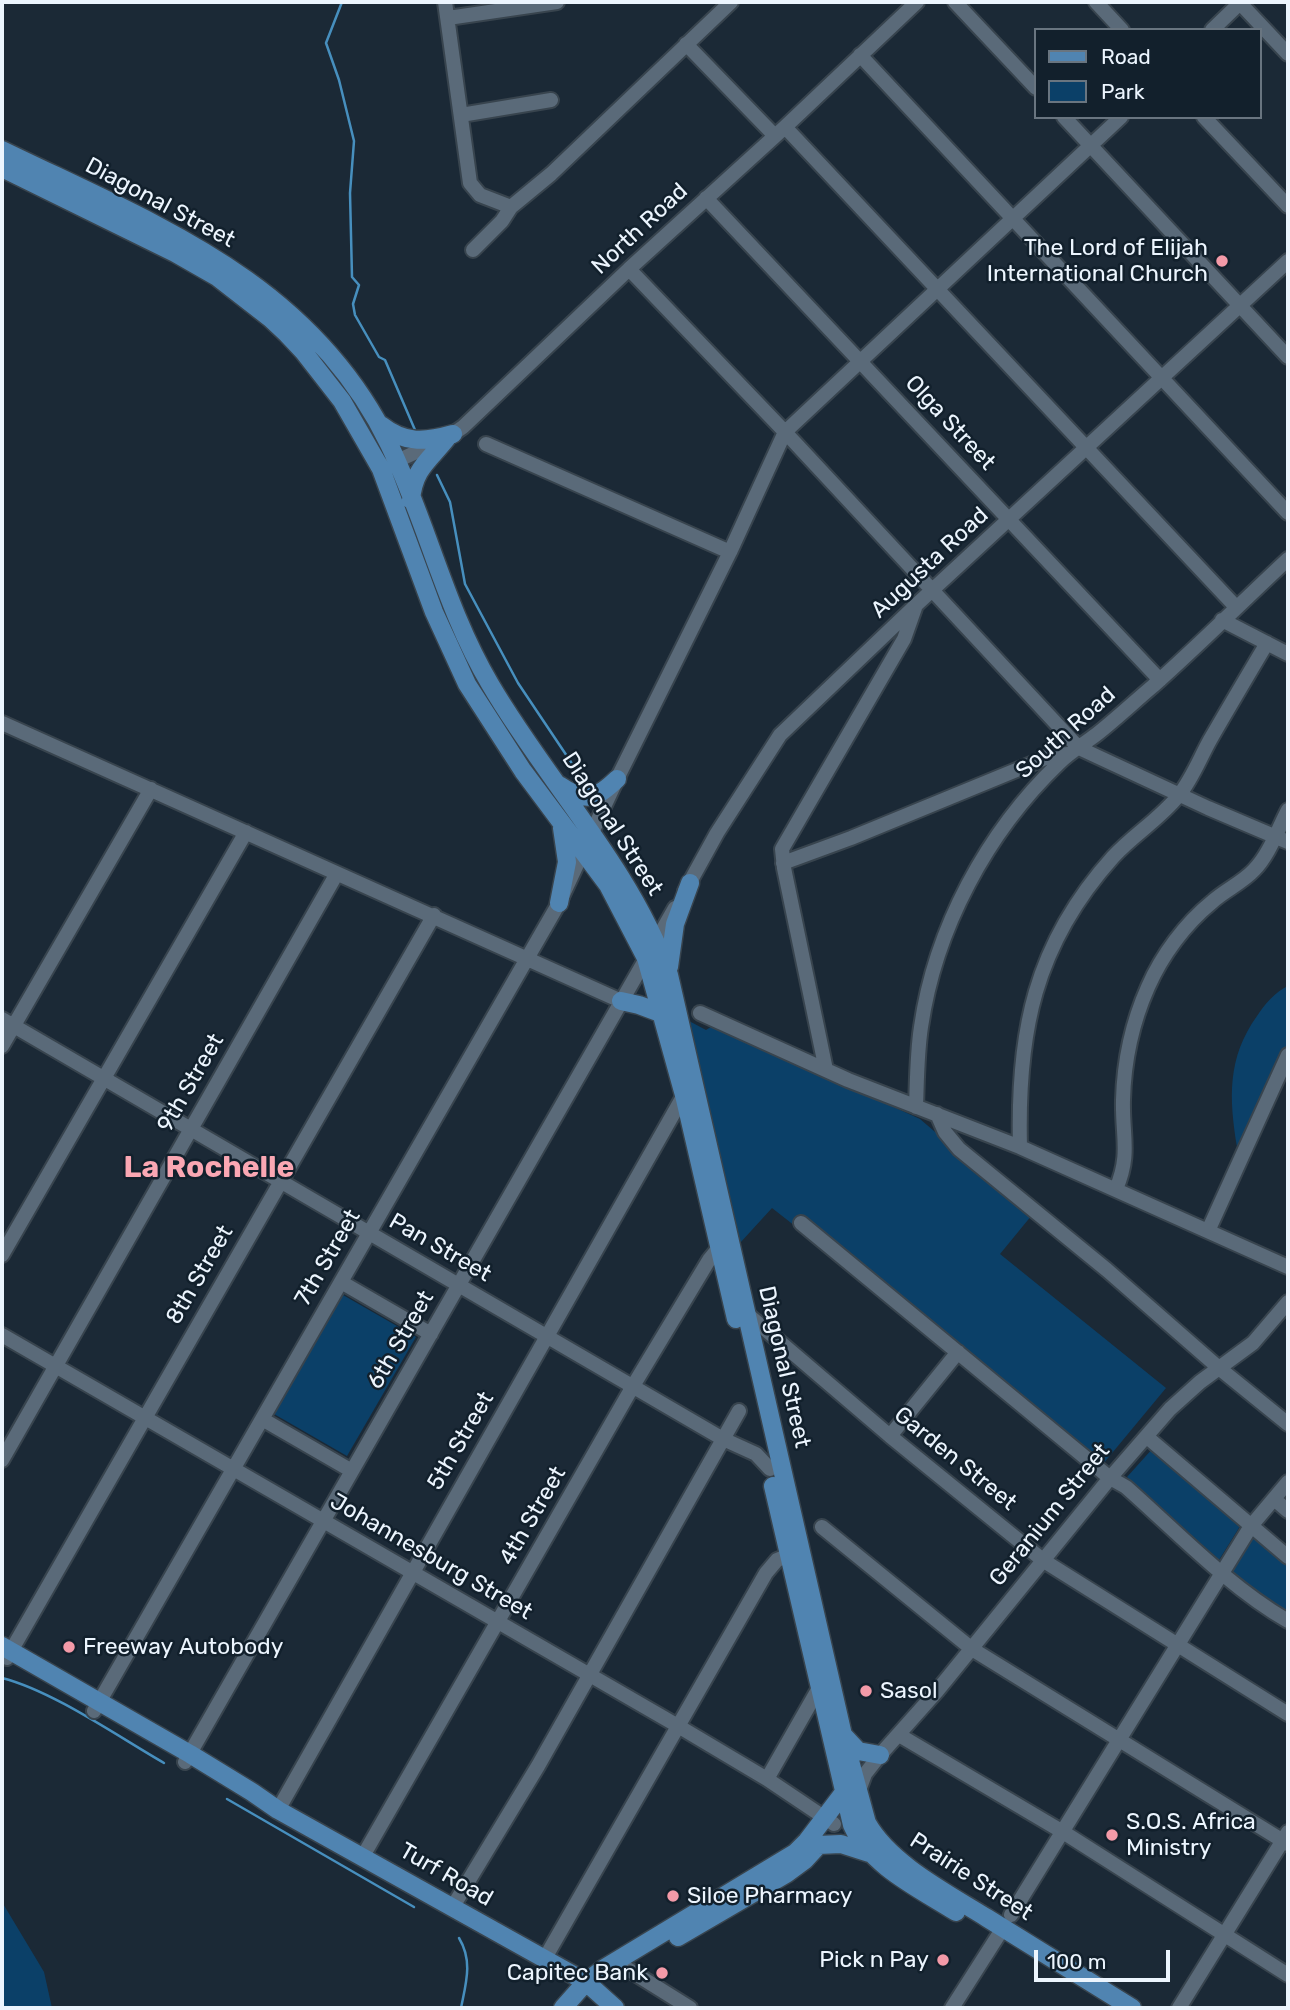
<!DOCTYPE html>
<style>
body{margin:0}
#map{position:relative;width:1290px;height:2010px;overflow:hidden;background:#1b2936;font-family:Rubik,sans-serif}
canvas{display:block}
.frame{position:absolute;inset:0;border:4px solid #ecf5fe;pointer-events:none}
.legend{position:absolute;left:1034px;top:28px;width:228px;height:91px;box-sizing:border-box;background:#12202c;border:2px solid #697580;margin:0;padding:9px 12px;list-style:none;font-size:21px;color:#ecf5fe}
.legend li{display:flex;align-items:center;gap:14px;height:35px}
.legend b{width:35px;border:2px solid #697580}
.scale{position:absolute;left:1034px;top:1950px;width:136px;height:32px;box-sizing:border-box;border:4px solid #ecf5fe;border-top:0;padding-left:9px;font-size:21px;line-height:24px;white-space:nowrap;color:#ecf5fe;-webkit-text-stroke:5px #12202c;paint-order:stroke}
</style>
<div id="map">
<canvas width="1290" height="2010"></canvas>
<div class="frame"></div>
<ul class="legend">
<li><b style="height:9px;background:#5084b1"></b>Road</li>
<li><b style="height:19px;background:#0b4068"></b>Park</li>
</ul>
<div class="scale">100 m</div>
</div>
<script>
const ctx = document.querySelector('canvas').getContext('2d');
ctx.lineJoin = 'round';
function fillPath(path, color) { ctx.fillStyle = color; ctx.fill(path, 'evenodd'); }
function stroke(path, color, width, dash) { ctx.strokeStyle = color; ctx.lineWidth = width; ctx.lineCap = dash ? 'butt' : 'round'; ctx.setLineDash(dash || []); ctx.stroke(path); }
function label(font, color, halo, rows, align = 'center') {
  ctx.font = font + ' Rubik,sans-serif'; ctx.lineWidth = 5; ctx.setLineDash([]); ctx.textBaseline = 'middle'; ctx.strokeStyle = halo; ctx.fillStyle = color; for (const [text, x, y, turn = 0] of rows) {
    ctx.save(); ctx.translate(x, y); ctx.rotate((+turn || 0) * Math.PI / 180); ctx.textAlign = isNaN(turn) ? turn : align; if (halo) ctx.strokeText(text, 0, 0); ctx.fillText(text, 0, 0); ctx.restore();
  }
}
const green = new Path2D(`
 M1288 986V1046L1242 1148 1237 1147C1229 1098 1227 1058 1257 1016 1265 1004 1275 992 1288 986Z
 M689 1021 706 1030 714 1025 920 1119 1032 1215 1000 1254 1166 1388 1103 1464 805 1217 795 1226 772 1208 740 1243Z
 M343 1295 416 1337 347 1456 274 1414Z
 M1154 1447 1242 1523 1219 1560 1127 1477Z
 M1254 1532 1288 1560V1613L1252 1591 1231 1572Z
 M2 1902 44 1972 52 2008H2Z`);
const stream = new Path2D(`
 M342 2 326 43 339 80 354 141 350 193 352 277 359 285 353 304 355 315 379 357 385 360 415 430
 M437 475 450 502 465 584 518 683 587 786
 M2 1678C53 1691 117 1736 164 1763
 M227 1799 414 1907
 M459 1938C473 1961 466 1983 461 2008`);
const minor = new Path2D(`
 M445 2 470 183 480 195 511 207
 M955 2 1036 88
 M1096 2 1122 30
 M1239 2 1288 54
 M448 18 557 2
 M1212 30 1241 2
 M686 44 775 136
 M860 55 1288 513
 M461 115 551 100
 M1064 117 1288 357
 M1204 117 1288 206
 M785 127 1236 607
 M706 198 1160 680
 M473 250 502 221 511 207 551 174 731 2
 M629 269 785 432 1079 748 1208 808 1288 842
 M486 444 730 552
 M388 465 447 438 463 427 629 269 785 127 917 2
 M1222 620 1288 654
 M2 723 621 1001
 M783 863 851 838 1031 764 1050 756 1068 754
 M685 891 717 833 780 735 915 606 1288 261
 M700 1013 848 1080 1020 1147 1288 1267
 M2 1019 723 1439 756 1454 770 1469
 M2 1046 151 789
 M826 1070 784 868 782 849 904 639 915 608
 M916 1107C917 1080 917 1053 921 1027 935 929 987 832 1059 763 1070 752 1084 744 1097 734 1116 719 1134 702 1153 686 1199 645 1243 601 1288 559
 M937 1114 945 1132 959 1149 1107 1270 1219 1368 1288 1424
 M1020 1147C1017 1033 1034 945 1113 857 1133 835 1160 819 1179 795 1192 779 1200 758 1210 740 1229 707 1248 675 1267 643
 M1116 1189C1131 1154 1122 1136 1123 1100 1124 1061 1132 1023 1148 987 1162 955 1185 924 1212 902 1225 890 1242 883 1254 870 1269 855 1278 829 1288 810
 M801 1223 1110 1478 1126 1487C1178 1533 1228 1586 1288 1621
 M1208 1231 1288 1055
 M2 1255 246 832
 M341 1282 431 1334
 M746 1313 890 1436 1044 1561 1288 1714
 M2 1335 678 1726 767 1779 834 1824
 M262 1419 352 1471
 M890 1436 958 1352
 M1147 1437 1288 1557
 M2 1460 336 875
 M1274 1499 1288 1511
 M822 1527 972 1649 1288 1844
 M7 1658 434 915
 M94 1711 559 903 617 779 730 552 785 432 1121 117
 M899 1735 1063 1832 1288 1975
 M185 1762 675 908
 M767 1779 819 1688
 M858 1793 865 1774 880 1755 937 1691 1110 1478 1170 1409 1200 1382 1253 1343 1288 1302
 M278 1810 684 1095
 M363 1856 633 1386 709 1260 718 1249 726 1245
 M452 1908 538 1766 739 1411
 M1011 1915 1251 1526 1288 1482
 M545 1958 766 1573 777 1560 799 1551
 M626 1968 690 2008
 M952 2008 1003 1928
 M1179 2008 1288 1832`);
const major = new Path2D(`
 M2 150C154 224 310 281 389 444 427 522 445 608 490 684 547 782 630 866 669 975L843 1735 867 1823C890 1864 947 1893 987 1918 1035 1948 1084 1978 1132 2008
 M2 168 175 253 217 277 271 319 287 334 303 351 342 401 381 469 434 612 467 684 523 771 608 885 646 958 684 1095 736 1319
 M381 425C405 444 425 442 453 434
 M411 500C414 468 429 461 447 438
 M559 785C586 803 595 800 617 779
 M559 903 567 862 562 828
 M669 967 675 924 690 883
 M621 1001 639 1005 663 1014
 M773 1486 852 1825C870 1866 920 1889 956 1912
 M2 1646 190 1754 252 1792 278 1810 586 1982 615 2008
 M843 1735 858 1751 880 1755
 M818 1845 841 1844 869 1853
 M678 1937 786 1874 805 1860 816 1848
 M563 2008 586 1982 603 1969 795 1853 807 1841 848 1787`);
const markers = [
 [1222,261,7,"#f39aa8"],
 [69,1647,7,"#f39aa8"],
 [866,1691,7,"#f39aa8"],
 [1112,1835,7,"#f39aa8"],
 [673,1896,7,"#f39aa8"],
 [943,1960,7,"#f39aa8"],
 [662,1973,7,"#f39aa8"]
];
const streetNames = [
 ["Diagonal Street",160,203,28],
 ["North Road",640,229,-43],
 ["Olga Street",950,423,47],
 ["Augusta Road",930,563,-43],
 ["South Road",1066,733,-42],
 ["Diagonal Street",612,824,57],
 ["9th Street",191,1083,-60],
 ["Pan Street",440,1248,30],
 ["7th Street",328,1258,-60],
 ["8th Street",200,1275,-60],
 ["6th Street",401,1340,-60],
 ["Diagonal Street",784,1367,77],
 ["5th Street",461,1441,-60],
 ["Garden Street",955,1459,39],
 ["Geranium Street",1050,1515,-51],
 ["4th Street",533,1516,-60],
 ["Johannesburg Street",431,1557,30],
 ["Turf Road",446,1875,30],
 ["Prairie Street",971,1877,33]
];
const poiNames = [
 ["The Lord of Elijah",1208,248,"right"],
 ["International Church",1208,274,"right"],
 ["Freeway Autobody",83,1647],
 ["Sasol",880,1691],
 ["S.O.S. Africa",1126,1822],
 ["Ministry",1126,1848],
 ["Siloe Pharmacy",687,1896],
 ["Pick n Pay",929,1960,"right"],
 ["Capitec Bank",648,1973,"right"]
];
const districtNames = [
 ["La Rochelle",209,1168]
];
fillPath(green, '#0b4068');
stroke(stream, '#478fbe', 2.5);
stroke(minor, '#38444e', 18);
stroke(major, '#38444e', 21);
stroke(minor, '#5a6a79', 14);
stroke(major, '#5084b1', 18);
for (const [x, y, r, color] of markers) { const dot = new Path2D(); dot.arc(x, y, r, 0, 2 * Math.PI); ctx.fillStyle = color; ctx.fill(dot); stroke(dot, '#12202c', 2.5); }
label('23px', '#ecf5fe', '#12202c', streetNames);
label('23px', '#ecf5fe', '#12202c', poiNames, 'left');
label('bold 30px', '#faa7b3', '#12202c', districtNames);
</script>
